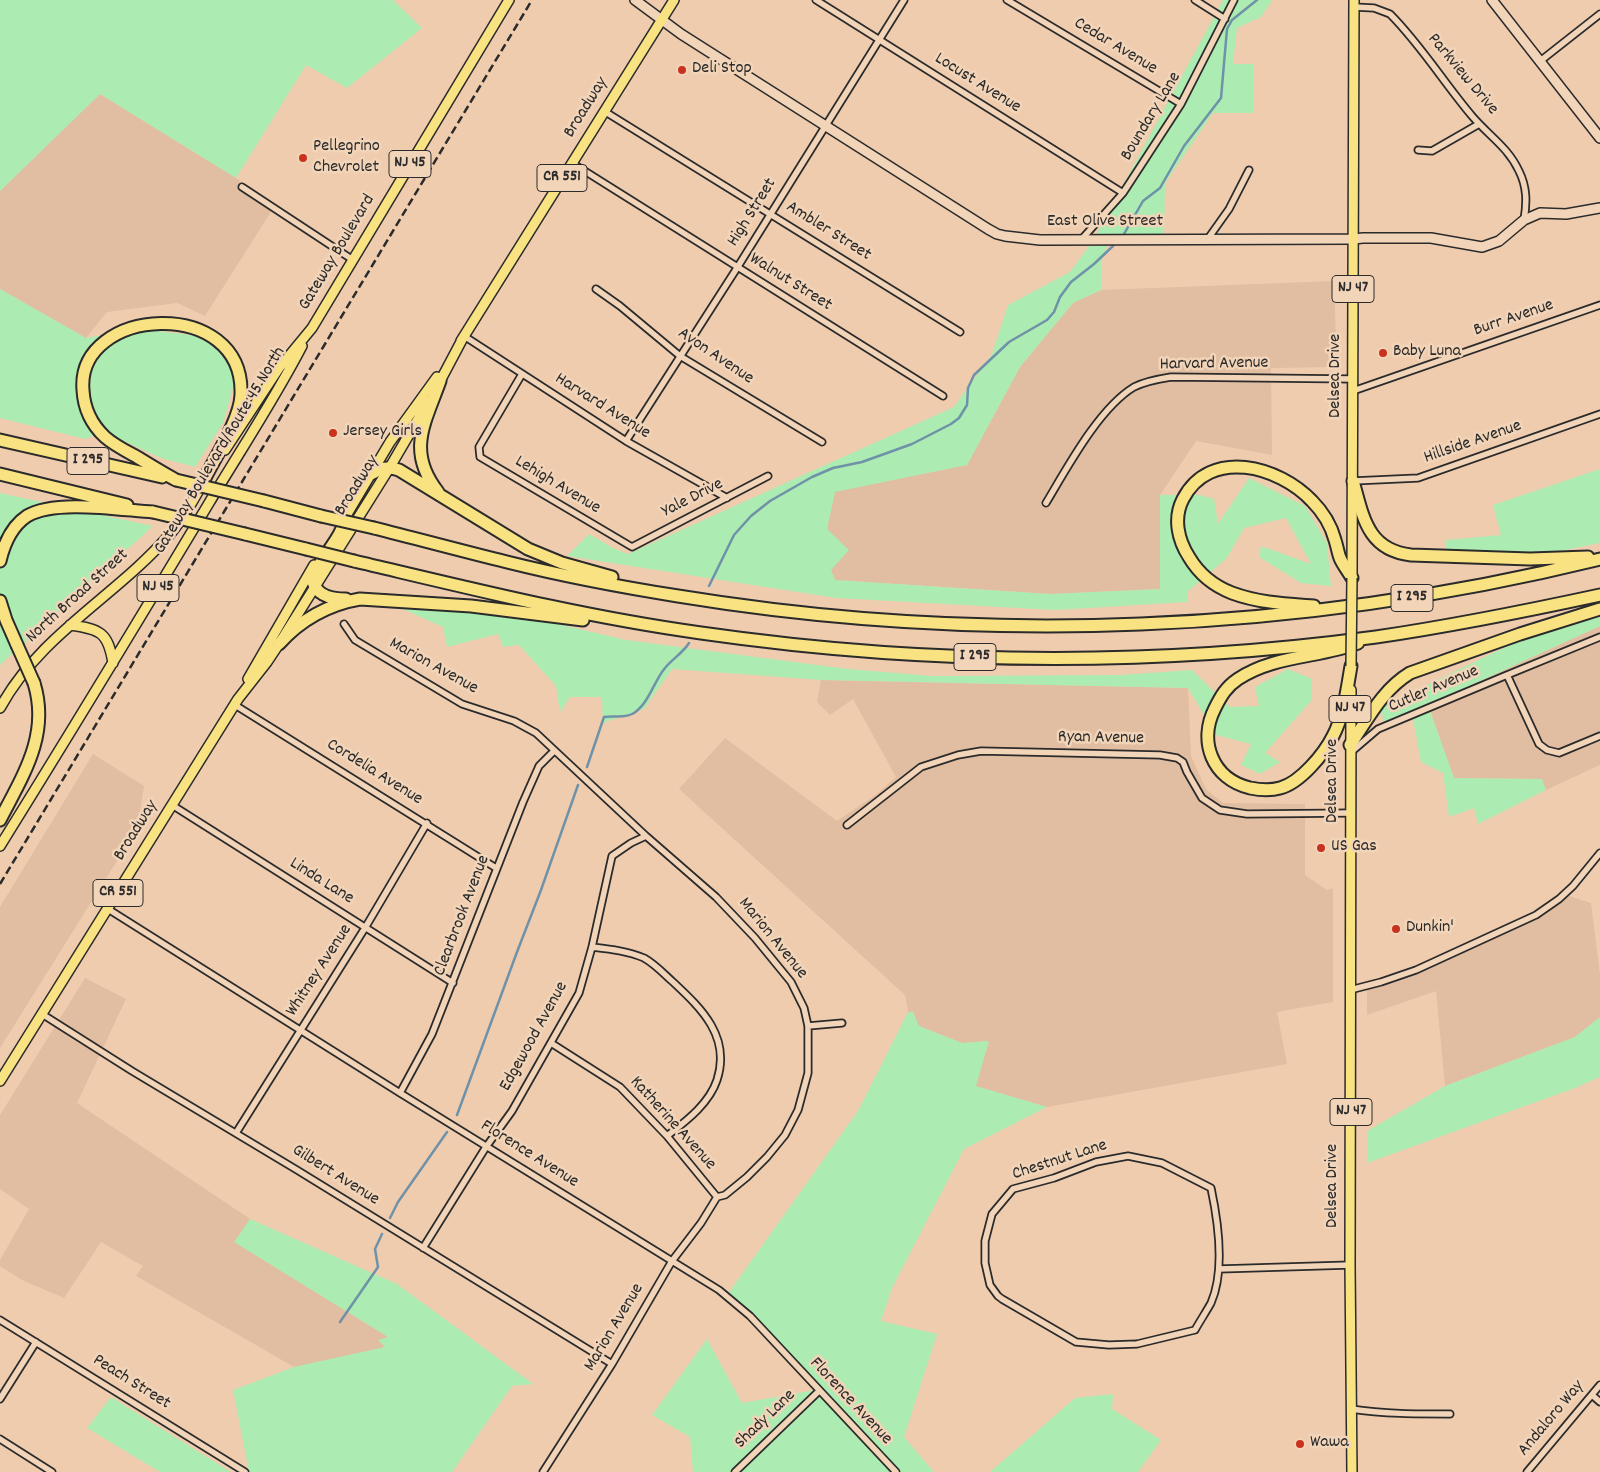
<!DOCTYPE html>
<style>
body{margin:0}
canvas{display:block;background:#f0ccaf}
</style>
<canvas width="1600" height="1472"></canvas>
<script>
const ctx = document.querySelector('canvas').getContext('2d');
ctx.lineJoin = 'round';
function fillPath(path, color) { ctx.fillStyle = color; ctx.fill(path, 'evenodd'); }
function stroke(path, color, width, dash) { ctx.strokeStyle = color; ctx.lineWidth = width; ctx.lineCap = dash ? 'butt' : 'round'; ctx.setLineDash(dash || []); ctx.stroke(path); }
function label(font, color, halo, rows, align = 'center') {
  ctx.font = font + ' Dekko,sans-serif'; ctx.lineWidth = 5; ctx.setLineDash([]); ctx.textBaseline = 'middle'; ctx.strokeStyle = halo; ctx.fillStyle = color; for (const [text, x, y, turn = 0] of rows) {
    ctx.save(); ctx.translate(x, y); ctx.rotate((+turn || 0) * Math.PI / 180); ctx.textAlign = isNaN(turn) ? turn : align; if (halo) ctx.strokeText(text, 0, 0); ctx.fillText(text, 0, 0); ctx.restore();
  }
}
const built = new Path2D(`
 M100 94 236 178 274 207 205 316 177 303 107 312 86 338 0 289V191Z
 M1334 281 1337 367 1271 368 1272 455 1196 441 1160 495V589L1050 594 835 580 831 571 827 529 835 491 967 465 1020 367 1073 303 1101 290Z
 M1600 626V765L1546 790 1541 779 1454 778 1428 705Z
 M821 680 1188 688 1191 756 1206 789 1223 803 1305 804V875L1327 890 1333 888V1002L1277 1012 1287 1064 1047 1107 975 1086 989 1041 962 1043 918 1026 913 1012H908L905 995 679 789 725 738 837 821 877 794 896 777 853 699 830 715 817 702Z
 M93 754 144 786 140 811 145 816 0 1048V907Z
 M1566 895 1591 903 1600 975V1017L1575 1037 1445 1086 1436 991 1367 1015V984L1506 932Z
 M85 978 126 999 77 1103 250 1219 235 1242 388 1337 386 1347 294 1367 136 1276 143 1266 101 1242 64 1298 22 1280 0 1266V1260L29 1209 0 1189V1115Z`);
const green = new Path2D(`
 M0 0H393L422 28 347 88 306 65 236 178 100 94 0 191Z
 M1223 0H1272L1261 17 1237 28 1233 64H1253V113H1213L1165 183 1164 238 1095 237Z
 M1089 246H1107L1101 262V290L1073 303 1020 367 967 465 835 492 827 529 849 550 831 570 835 580 1050 594 1160 589V495H1200L1214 499 1218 524 1249 478 1305 506 1327 543 1331 586 1301 583 1259 557 1261 546 1311 564 1286 518 1244 528 1227 558 1187 592V602L1055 610 836 598 567 556 589 534 613 548 628 554 954 407 992 354 1008 305 1070 272Z
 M0 289 86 338 139 329 210 337 236 377 223 423 195 467 161 458 104 432 85 439 0 418Z
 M1600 469V543L1534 556H1444L1446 540 1501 535 1493 505Z
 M0 493 153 526 0 665Z
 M394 605 492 615 489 608 626 640 848 669 933 676 1120 675 1192 670 1230 707 1259 706 1255 687 1288 669 1312 679 1311 701 1265 753 1280 762 1260 774 1241 765 1251 744 1216 735 1188 688 821 680 672 669 644 709 603 723 602 697H570L560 712 556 686 519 645 503 647 498 634 447 647 443 627Z
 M1600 616V626L1428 705 1454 778 1542 779 1546 790 1478 824 1474 808 1449 817 1443 773 1421 762 1412 714 1384 727 1381 707 1516 642Z
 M908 1012H913L919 1026 962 1043 989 1041 976 1086 1047 1107 964 1149 892 1288 881 1321 937 1334 904 1437 934 1472H693L690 1437 652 1415 707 1339 742 1403 821 1389 727 1295 858 1111Z
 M1600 1017V1077L1575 1088 1367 1163V1131L1445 1086 1575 1037Z
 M250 1219 397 1284 533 1384 512 1386 452 1472H249L233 1390 294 1367 385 1347 378 1340 388 1337 234 1242Z
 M1113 1394 1112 1409 1161 1440 1138 1472H990L1075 1398Z
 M111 1397 231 1472H160L87 1428Z`);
const stream = new Path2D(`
 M1124 234 1143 201 1160 188 1184 146 1221 98 1227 29 1232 20 1257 0
 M709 586 734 535 751 516 770 501 812 477 833 468 862 462 912 444 951 424 959 418 967 405 968 388 974 375 1009 342 1047 320 1054 312 1060 297 1071 282 1094 264 1113 246
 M587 767 604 717C614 715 625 719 634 713 649 703 654 681 665 668 672 659 683 653 689 643
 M457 1115 517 952 541 890 578 785
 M390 1218 398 1202 447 1132
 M340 1322 378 1267 375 1249 382 1234`);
const street = new Path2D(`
 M816 0 1123 193
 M1007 0 1181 104
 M1195 0 1225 19
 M1354 7 1374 8 1390 14C1421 45 1444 83 1472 116 1488 135 1508 147 1519 171 1527 187 1527 202 1524 220
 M1539 62 1600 14
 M604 111 960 332
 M1418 150 1432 151 1479 124
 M572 163 943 396
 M242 187 353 260
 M1081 240 1123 193 1181 104 1234 0
 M1207 240 1229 209 1249 170
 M596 289 620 306 680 356 822 442
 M464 336 626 441 727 498
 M522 374 479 447 480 457 632 547 768 476
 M1353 391 1600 305
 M626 441 737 268 904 0
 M1353 481 1418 478 1600 414
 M1046 503C1067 468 1099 408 1134 387 1146 381 1158 379 1171 377L1352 379
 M344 624 355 640 462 704 514 721 536 733 646 836 716 897 755 938 791 982 804 1008 808 1026V1073L798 1110 785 1135 767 1157 747 1177 725 1195 717 1197 701 1223 672 1261 612 1364 543 1472
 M1600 637 1507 675 1539 744 1547 750 1559 753 1600 736
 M235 705 496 868
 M1350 753 1378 729 1507 675
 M172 805 453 983
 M847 825 921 767 958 755 981 751 1160 755 1177 758 1183 762 1187 772 1202 798 1220 810 1247 814 1351 813
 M108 909 400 1093 719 1290 750 1316 896 1472
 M592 947C609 949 628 951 644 958 655 964 664 974 673 982 702 1009 731 1037 717 1080 709 1104 686 1121 667 1136
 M1350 990 1381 982 1416 970 1536 915 1559 899 1573 886 1600 853
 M42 1014 132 1071 297 1170 612 1364
 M808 1026 842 1023
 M551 1043 620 1087 667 1136 717 1197
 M400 1093 432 1034 523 802 539 766 554 751
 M236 1133 365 928 427 823
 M1128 1156 1162 1163 1211 1188C1218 1221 1225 1271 1211 1303 1206 1312 1200 1321 1195 1330L1137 1344 1109 1345 1076 1342 1002 1299 998 1296 990 1285 985 1263V1241L992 1214 1013 1189 1054 1178 1096 1162Z
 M423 1248 486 1147 512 1111 579 993 592 947 612 856 631 843 646 836
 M1219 1269 1350 1265
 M0 1320 245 1472
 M1592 1395 1600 1402
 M0 1399 36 1342
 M1351 1409C1384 1414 1417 1414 1450 1414
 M0 1439 52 1472
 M735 1472 819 1391
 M1527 1472 1600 1385`);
const secondary = new Path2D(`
 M635 0 681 34 988 229 997 234 1005 236 1040 240 1354 239 1363 238H1431L1482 247 1499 241 1524 220 1540 213 1566 214 1600 208
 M1492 0 1600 138`);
const primary = new Path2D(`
 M461 341 674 0
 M437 387 464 336
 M225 450 279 368 312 328 509 0
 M343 521 390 442 437 377
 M1352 577 1354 0
 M70 625C100 629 108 632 113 663
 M248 679 314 565
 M1351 690 1350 1265 1352 1472
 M0 708C41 633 117 596 171 533 184 518 194 499 204 481
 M0 846C71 732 140 618 209 503 240 451 274 400 302 346
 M0 1081 238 699 267 662 279 644 390 467 428 402`);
const highway = new Path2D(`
 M0 440 162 477
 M0 474 127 505
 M371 474C381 468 388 466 399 470L528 549 562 563 612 577
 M176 480C163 473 150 465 137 457 126 451 114 445 105 437 91 424 84 409 83 390 76 306 245 295 241 395 240 419 216 456 205 478
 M1353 481C1363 516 1367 550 1411 555L1530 559 1588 557
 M438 492C406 451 425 423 440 381
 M264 501 321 516
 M374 528C418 539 462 551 507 562 563 576 621 587 678 596 984 646 1299 633 1600 559
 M245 534 306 549
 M0 561C4 544 12 526 27 516 55 499 121 510 153 512
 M354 561C469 588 584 617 701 633 924 665 1152 667 1376 637 1451 626 1526 611 1600 595
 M346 599C333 599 318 597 313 582 315 561 343 540 346 515
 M0 601 6 620 17 645
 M1314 606C1287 604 1259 603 1232 593 1214 586 1199 574 1189 557 1178 540 1173 518 1183 499 1210 447 1279 466 1312 501 1323 512 1331 525 1335 540 1337 546 1338 553 1340 558 1343 565 1348 571 1352 578
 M279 644C300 620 329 604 360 599L471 606 583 620
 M1351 666C1347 689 1344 715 1333 736 1324 754 1300 783 1280 788 1270 791 1260 790 1250 788 1212 779 1198 741 1215 708 1221 696 1226 687 1238 679 1274 655 1319 658 1358 643
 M1350 745C1368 719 1382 690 1410 673L1520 634 1600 609
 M0 820C23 775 50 735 34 683`);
const rail = new Path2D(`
 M0 884 532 0`);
const primaryBridge = new Path2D(`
 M1351 666 1352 578`);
const highwayBridge = new Path2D(`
 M176 480 264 501
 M153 512 245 534
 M321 516 374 528
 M306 549 354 561
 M17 645 34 683`);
const markers = [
 [682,70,5,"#c8321e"],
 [303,158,5,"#c8321e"],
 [1383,353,5,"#c8321e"],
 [333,433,5,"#c8321e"],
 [1321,848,5,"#c8321e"],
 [1396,929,5,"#c8321e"],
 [1300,1444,5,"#c8321e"]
];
const shields = [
 [410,164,42],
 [562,178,50],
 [1353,289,42],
 [88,461,42],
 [158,588,42],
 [1412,598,42],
 [975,657,42],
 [1350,709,42],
 [118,893,50],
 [1351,1112,42]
];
const shieldNames = [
 ["NJ 45",410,164],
 ["CR 551",562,178],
 ["NJ 47",1353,289],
 ["I 295",88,461],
 ["NJ 45",158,588],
 ["I 295",1412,598],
 ["I 295",975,657],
 ["NJ 47",1350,709],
 ["CR 551",118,893],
 ["NJ 47",1351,1112]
];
const streetNames = [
 ["Cedar Avenue",1115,47,31],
 ["Parkview Drive",1462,75,50],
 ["Locust Avenue",977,84,32],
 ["Broadway",587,108,-58],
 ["Boundary Lane",1152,117,-59],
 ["High Street",753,213,-58],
 ["East Olive Street",1105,223],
 ["Ambler Street",828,232,32],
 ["Gateway Boulevard",338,253,-59],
 ["Walnut Street",790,283,32],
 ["Burr Avenue",1514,319,-19],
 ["Avon Avenue",715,357,34],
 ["Harvard Avenue",1214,365,-1],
 ["Delsea Drive",1337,376,-90],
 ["Harvard Avenue",602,407,32],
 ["Hillside Avenue",1473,443,-19],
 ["Gateway Boulevard/Route 45 North",221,451,-59],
 ["Broadway",358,486,-58],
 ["Lehigh Avenue",557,486,31],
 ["Yale Drive",693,499,-27],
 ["North Broad Street",78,597,-42],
 ["Marion Avenue",433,667,29],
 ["Cutler Avenue",1434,690,-23],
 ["Ryan Avenue",1101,739,1],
 ["Cordelia Avenue",374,773,32],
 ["Delsea Drive",1334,781,-90],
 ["Broadway",137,831,-58],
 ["Linda Lane",321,882,32],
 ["Clearbrook Avenue",463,916,-69],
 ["Marion Avenue",772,939,51],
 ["Whitney Avenue",320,971,-57],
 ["Edgewood Avenue",535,1037,-61],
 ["Katherine Avenue",672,1124,48],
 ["Florence Avenue",529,1155,32],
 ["Chestnut Lane",1060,1161,-18],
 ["Gilbert Avenue",335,1176,32],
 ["Delsea Drive",1334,1186,-90],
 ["Marion Avenue",615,1328,-59],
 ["Peach Street",131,1383,32],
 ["Florence Avenue",850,1402,47],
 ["Andaloro Way",1552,1419,-50],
 ["Shady Lane",766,1420,-44]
];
const poiNames = [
 ["Deli Stop",692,70],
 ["Pellegrino",313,148],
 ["Chevrolet",313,169],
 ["Baby Luna",1393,353],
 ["Jersey Girls",343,433],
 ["US Gas",1331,848],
 ["Dunkin'",1406,929],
 ["Wawa",1310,1444]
];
fillPath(built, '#e1bda1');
fillPath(green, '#acebb2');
stroke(stream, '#6f92a9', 2.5);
stroke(street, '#2b2b2b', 9);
stroke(secondary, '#2b2b2b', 12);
stroke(primary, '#2b2b2b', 12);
stroke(highway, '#2b2b2b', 15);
stroke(street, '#f2d4b8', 5.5);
stroke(secondary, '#f2d4b8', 9);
stroke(primary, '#f8e281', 9);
stroke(highway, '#f8e281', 11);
stroke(rail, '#2b2b2b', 2.5, [8, 4]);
stroke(primaryBridge, '#2b2b2b', 12, []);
stroke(highwayBridge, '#2b2b2b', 15, []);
stroke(primaryBridge, '#f8e281', 9);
stroke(highwayBridge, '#f8e281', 11);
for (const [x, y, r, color] of markers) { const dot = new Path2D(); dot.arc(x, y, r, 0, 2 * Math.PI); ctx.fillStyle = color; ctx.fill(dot); stroke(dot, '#f2d4b8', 2); }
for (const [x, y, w] of shields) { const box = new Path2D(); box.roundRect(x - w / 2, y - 13.5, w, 27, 4); ctx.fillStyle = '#f2d4b8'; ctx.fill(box); stroke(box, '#2b2b2b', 1); }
label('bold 16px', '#2b2b2b', null, shieldNames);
label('18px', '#2b2b2b', '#f2d4b8', streetNames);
label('18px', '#2b2b2b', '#f2d4b8', poiNames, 'left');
</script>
